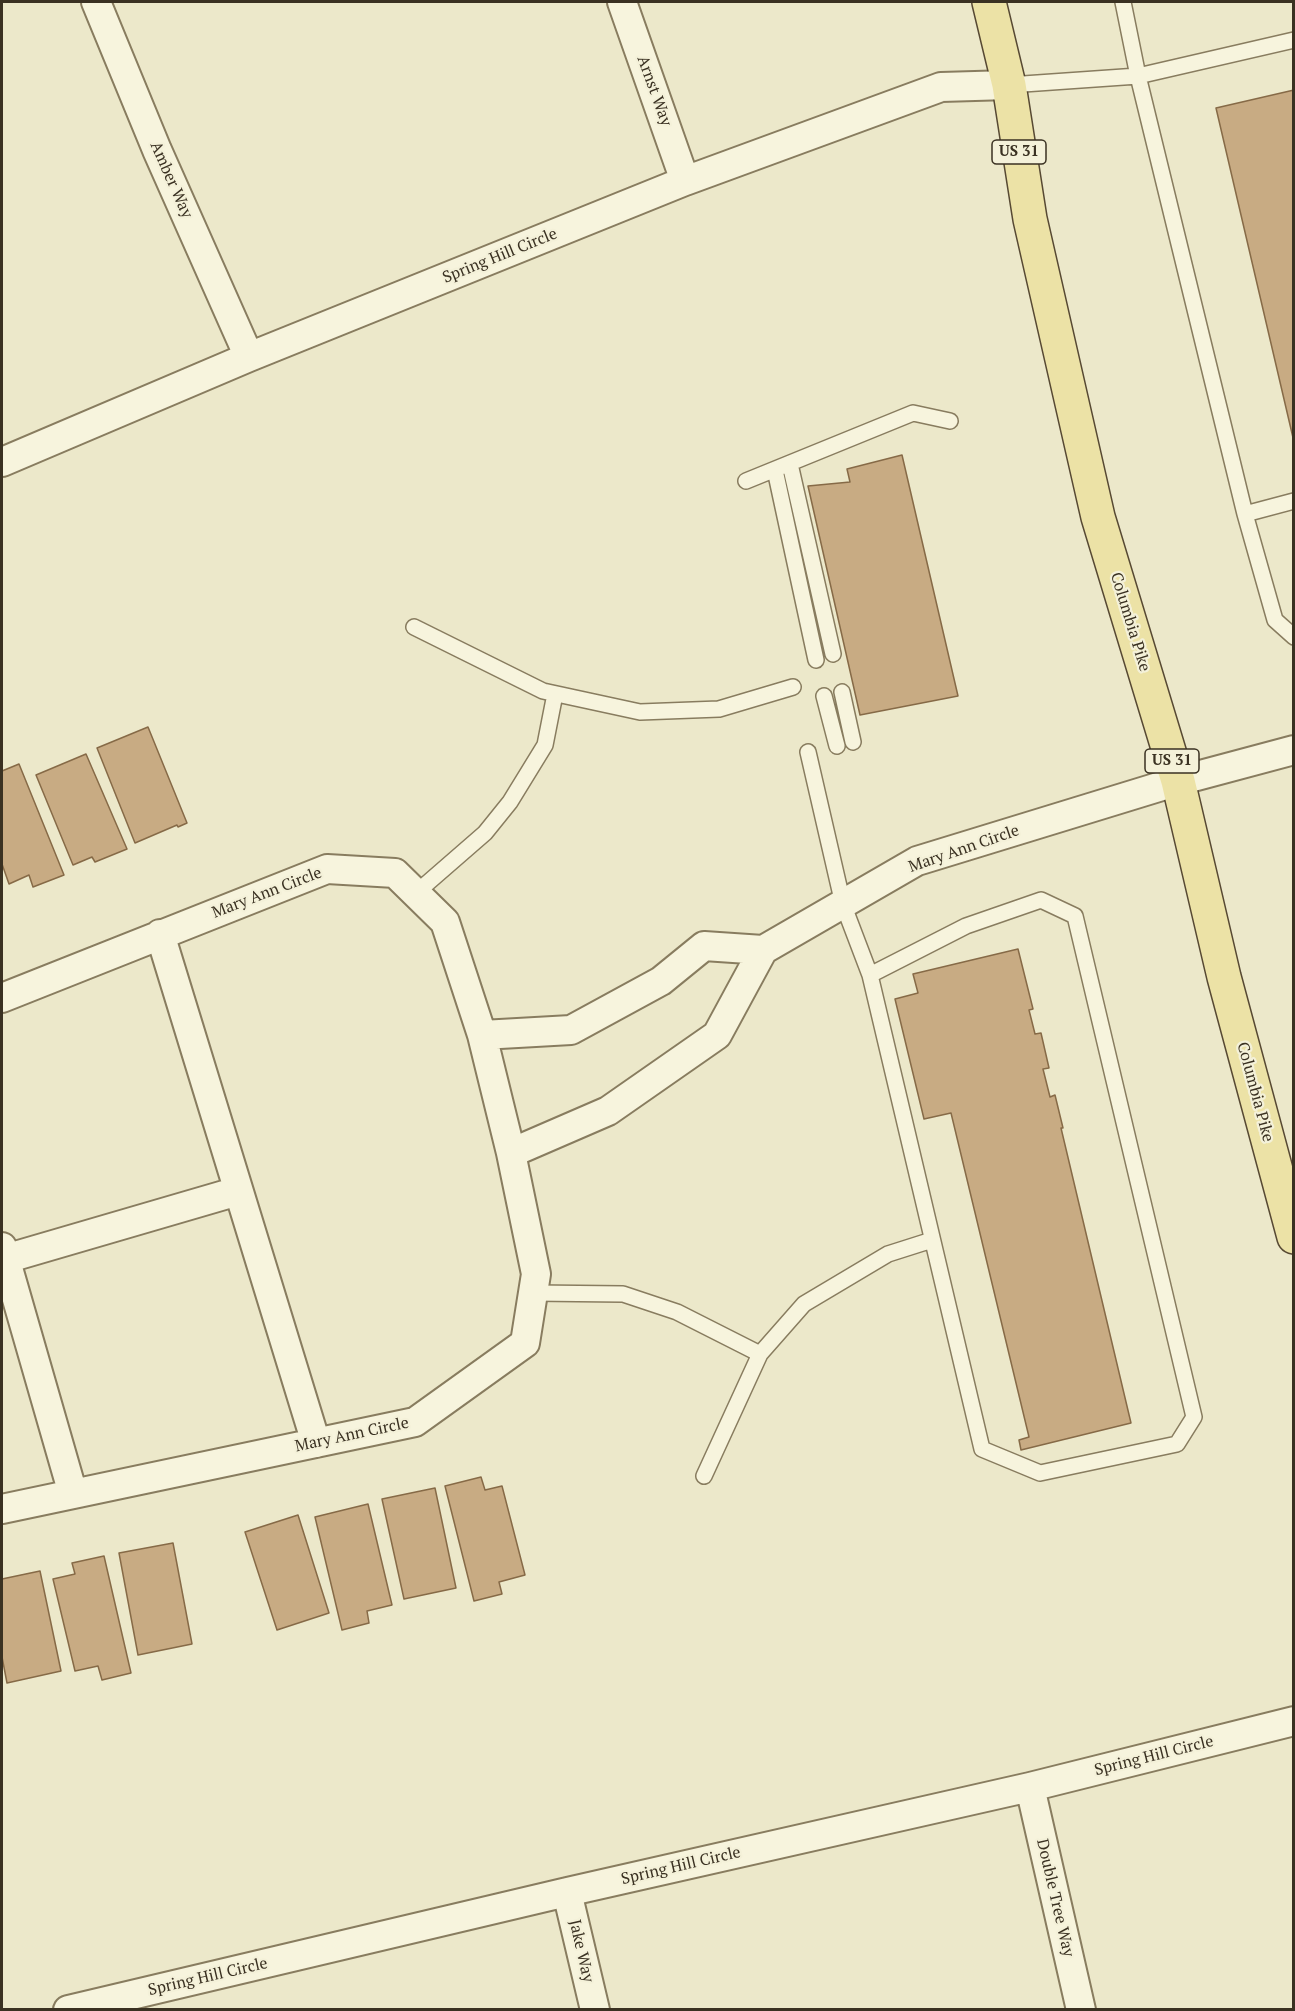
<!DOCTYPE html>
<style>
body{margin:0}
#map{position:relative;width:1295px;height:2011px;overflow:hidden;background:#ece8ca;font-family:"PT Serif",serif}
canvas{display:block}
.frame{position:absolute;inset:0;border:3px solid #3a3122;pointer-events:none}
</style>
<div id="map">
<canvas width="1295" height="2011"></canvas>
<div class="frame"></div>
</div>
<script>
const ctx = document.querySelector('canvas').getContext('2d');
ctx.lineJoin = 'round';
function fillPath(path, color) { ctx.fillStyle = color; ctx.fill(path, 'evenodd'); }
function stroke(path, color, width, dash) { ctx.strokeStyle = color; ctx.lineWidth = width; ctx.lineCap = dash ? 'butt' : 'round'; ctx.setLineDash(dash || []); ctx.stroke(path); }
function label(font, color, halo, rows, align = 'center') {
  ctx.font = font + ' "PT Serif",serif'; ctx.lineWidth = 4.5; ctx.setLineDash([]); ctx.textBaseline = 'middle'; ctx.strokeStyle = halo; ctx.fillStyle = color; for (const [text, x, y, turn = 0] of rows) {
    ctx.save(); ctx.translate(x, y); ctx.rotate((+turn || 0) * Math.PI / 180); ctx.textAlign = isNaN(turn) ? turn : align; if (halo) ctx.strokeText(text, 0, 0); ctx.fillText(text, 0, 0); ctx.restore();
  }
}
const building = new Path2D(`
 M1294 90V442L1216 108Z
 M902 455 958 696 860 715 808 486 850 482 847 469Z
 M148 727 187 823 178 827 177 825 135 843 97 748Z
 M86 754 127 849 95 862 92 857 73 865 36 775Z
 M19 764 64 875 33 887 29 875 9 884 2 864V771Z
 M1018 949 1033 1009 1029 1010 1035 1034 1041 1033 1049 1068 1043 1069 1050 1097 1055 1095 1063 1128H1061L1131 1423 1021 1450 1019 1440 1029 1437 951 1113 924 1119 895 999 918 993 913 974Z
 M481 1477 485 1490 502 1486 525 1575 499 1582 502 1594 474 1601 445 1486Z
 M435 1488 456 1588 404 1599 382 1499Z
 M368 1504 392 1605 367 1611 369 1623 342 1630 315 1517Z
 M298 1515 329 1613 277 1630 245 1532Z
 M173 1543 192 1644 138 1655 119 1553Z
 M104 1556 131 1673 102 1680 98 1666 75 1671 53 1579 75 1574 72 1563Z
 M40 1571 61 1671 7 1683 2 1657V1579Z`);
const lane = new Path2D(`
 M1123 2 1138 76 1294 40
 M1009 85 1138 76 1245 514 1294 501
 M790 464 833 654
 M775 470 816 660
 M746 481 913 413 950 421
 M1245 514 1275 620 1294 637
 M414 627 543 691 640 712 719 709 793 687
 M842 692 853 742
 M824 696 837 746
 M808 752 843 904 870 975 982 1449 1040 1473 1177 1444 1194 1417 1075 916 1041 900 966 926 870 975
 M416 893 485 833 510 802 545 745 555 694
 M533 1293 623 1294 677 1312 760 1354
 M704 1476 760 1354 804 1304 888 1254 932 1240`);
const street = new Path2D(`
 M96 2 157 150 249 357
 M622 2 685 181
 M2 462 249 357 685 181 941 87 1009 85
 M160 934 316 1443
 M763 950 917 861 1178 781 1294 750
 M2 998 327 869 395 873 445 922 482 1035 511 1153 536 1274 525 1343 415 1422 2 1509
 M482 1035 571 1030 661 981 704 946 763 950 717 1035 608 1111 511 1153
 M2 1247 73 1494
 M5 1259 238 1191
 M1030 1787 1081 2010
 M567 1892 595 2010
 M68 2010 567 1892 1030 1787 1294 1721`);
const primary = new Path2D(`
 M989 2 1009 85 1030 219 1098 517 1178 781 1224 977 1294 1237`);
const shields = [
 [1019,152,54],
 [1172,761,54]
];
const shieldNames = [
 ["US 31",1019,152],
 ["US 31",1172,761]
];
const streetNames = [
 ["Arnst Way",654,91,70],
 ["Amber Way",171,180,66],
 ["Spring Hill Circle",500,256,-22],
 ["Columbia Pike",1130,622,73],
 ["Mary Ann Circle",964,849,-19],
 ["Mary Ann Circle",267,893,-21],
 ["Columbia Pike",1255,1092,75],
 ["Mary Ann Circle",352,1435,-12],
 ["Spring Hill Circle",1154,1756,-14],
 ["Spring Hill Circle",681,1866,-13],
 ["Double Tree Way",1055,1898,77],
 ["Jake Way",581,1951,77],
 ["Spring Hill Circle",208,1977,-13]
];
fillPath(building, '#c8ab83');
stroke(building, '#866a47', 1.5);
stroke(lane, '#887c5f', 18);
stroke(street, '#887c5f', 32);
stroke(primary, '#574933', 36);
stroke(lane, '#f7f4dd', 15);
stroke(street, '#f7f4dd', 28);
stroke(primary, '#ece2a6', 33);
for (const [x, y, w] of shields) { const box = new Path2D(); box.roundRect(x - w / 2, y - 12, w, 24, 4.5); ctx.fillStyle = '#f4f1d9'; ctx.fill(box); stroke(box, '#3a3122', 1.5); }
label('bold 15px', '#3a3122', null, shieldNames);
label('16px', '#3a3122', '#f4f1d9', streetNames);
</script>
